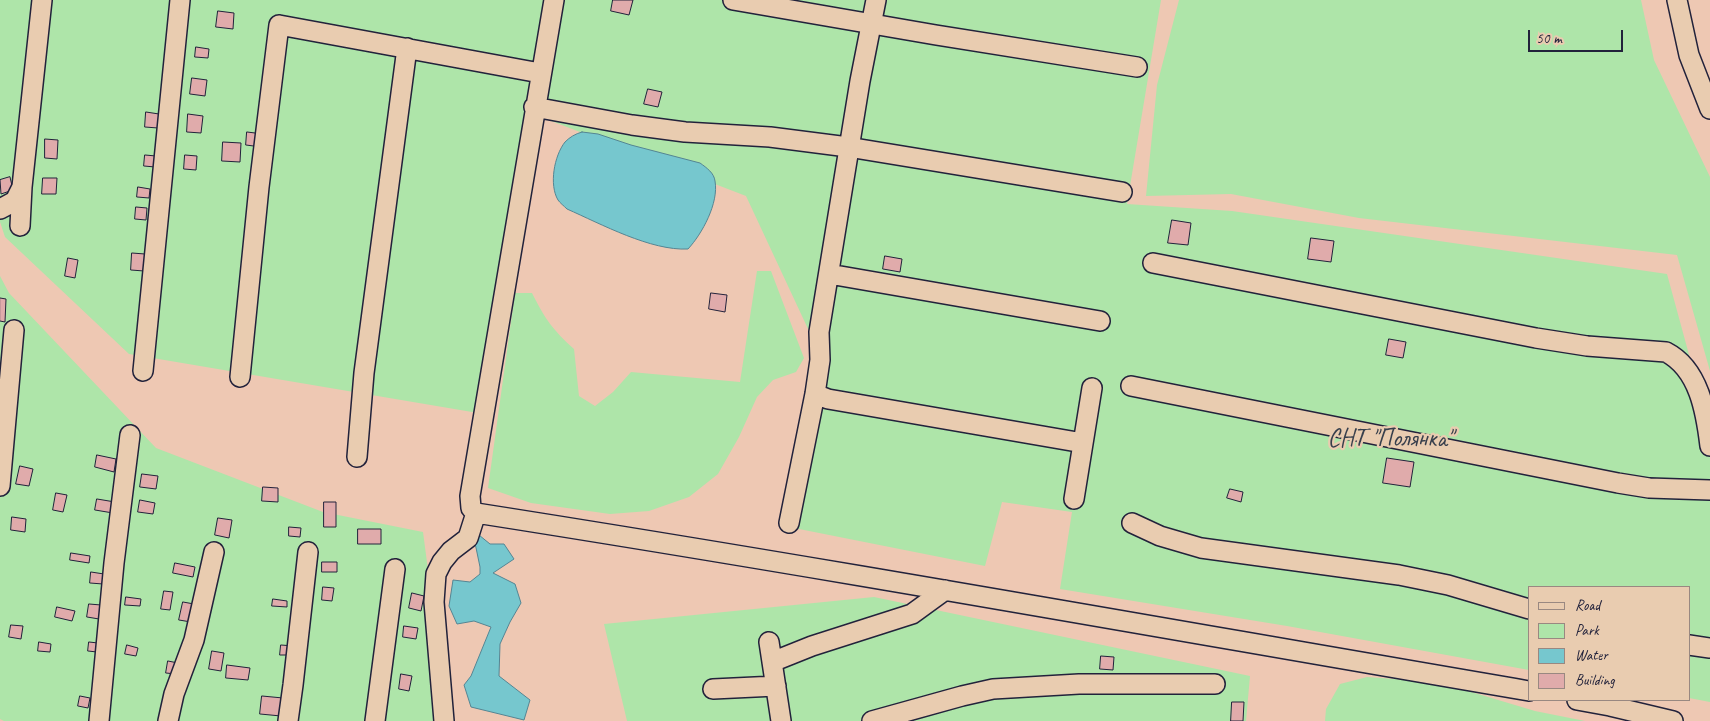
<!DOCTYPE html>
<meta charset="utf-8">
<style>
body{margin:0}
#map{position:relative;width:1710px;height:721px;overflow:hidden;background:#eec8b3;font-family:Caveat,sans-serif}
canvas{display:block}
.legend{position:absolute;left:1528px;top:586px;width:162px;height:115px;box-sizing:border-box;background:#e9ccb0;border:1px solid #998881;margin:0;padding:6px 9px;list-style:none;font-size:15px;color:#22223b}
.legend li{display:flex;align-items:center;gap:10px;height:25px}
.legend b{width:25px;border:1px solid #998881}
.scale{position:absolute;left:1528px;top:30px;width:95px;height:22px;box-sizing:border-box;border:2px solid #22223b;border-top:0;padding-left:6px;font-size:15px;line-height:18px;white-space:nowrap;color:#22223b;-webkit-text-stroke:4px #e9ccb0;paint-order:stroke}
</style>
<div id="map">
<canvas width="1710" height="721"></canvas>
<ul class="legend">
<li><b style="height:6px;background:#e9ccb0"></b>Road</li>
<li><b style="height:14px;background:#aee5a9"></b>Park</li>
<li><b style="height:14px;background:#76c7ce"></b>Water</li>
<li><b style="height:14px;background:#e0abab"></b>Building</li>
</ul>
<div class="scale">50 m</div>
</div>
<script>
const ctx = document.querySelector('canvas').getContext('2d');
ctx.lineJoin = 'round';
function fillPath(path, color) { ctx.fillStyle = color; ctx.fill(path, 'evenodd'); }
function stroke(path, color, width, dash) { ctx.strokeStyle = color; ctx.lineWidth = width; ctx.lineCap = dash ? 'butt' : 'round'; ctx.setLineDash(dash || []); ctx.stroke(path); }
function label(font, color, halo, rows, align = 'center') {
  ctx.font = font + ' Caveat,sans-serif'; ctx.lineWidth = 4.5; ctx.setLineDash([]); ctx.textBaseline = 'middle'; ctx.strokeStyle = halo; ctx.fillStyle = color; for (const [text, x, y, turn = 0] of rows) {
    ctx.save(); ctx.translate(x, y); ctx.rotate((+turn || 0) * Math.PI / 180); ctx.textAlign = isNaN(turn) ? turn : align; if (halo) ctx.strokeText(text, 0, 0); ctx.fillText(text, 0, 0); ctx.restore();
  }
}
const green = new Path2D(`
 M0 0H1161L1127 204 1232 211 1667 274 1706 417 1710 416V702L1689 698V587H1529V670L1287 626 1060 589 1072 512 1002 502 985 566 784 526 823 361 746 196 541 117 478 413 129 354 5 237 0 222Z
 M1179 0H1641L1654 60 1710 177V371L1677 255 1359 218 1231 194 1146 196 1157 85Z
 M757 271H771L804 358 796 372 773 380 757 397 739 437 718 474 689 497 649 511 610 514 531 503 488 488 515 293H532C545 319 553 330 574 349L579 396 595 406 613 392 631 372 740 382Z
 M0 276 9 293 156 448 323 512 423 532 448 721H4L0 719Z
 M874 597 1250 676 1246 721H627L604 624Z
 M1367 677 1438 682 1535 711 1585 721H1325L1326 709 1340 684Z`);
const water = new Path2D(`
 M582 132 598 134 631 145 700 163C707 168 714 173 715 181 719 203 702 234 688 249 651 251 601 224 567 209 564 206 560 203 558 200 549 185 554 156 565 142 570 137 575 134 582 132Z
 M479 535 490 544H504L514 559 493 573 515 584 521 603 510 622 500 644 499 676 530 700 524 720 471 707 464 685 471 676 491 627 474 621 457 624 449 606 453 580 470 582 480 574V567L474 538Z`);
const building = new Path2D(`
 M613 0H633L629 15 611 11Z
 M218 11 234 13 233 29 216 27Z
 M196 47 209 49 208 58 195 57Z
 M192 78 207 80 205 96 190 94Z
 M648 89 662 92 658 107 644 104Z
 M146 112 159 114 158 128 145 127Z
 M188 114 203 116 201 133 187 132Z
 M247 132 263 134 261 147 246 145Z
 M45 139 58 140 57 159 45 158Z
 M223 142 241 143 240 162 222 161Z
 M145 155 156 156 155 167 144 166Z
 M185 155 197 156 196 170 184 169Z
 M10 177 13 190 1 194 0 180Z
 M43 178H57L56 194H42Z
 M138 187 150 189 149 198 137 197Z
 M136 207 147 208 146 220 135 219Z
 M1172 220 1191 223 1188 245 1168 243Z
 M1311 238 1334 241 1331 262 1308 259Z
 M132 253 145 254 144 271 131 270Z
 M885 256 902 259 900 272 883 269Z
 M68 258 78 260 75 278 65 276Z
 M711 293 727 295 725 312 709 309Z
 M0 298 6 299 5 322 0 321Z
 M1389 339 1406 342 1403 358 1386 355Z
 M97 455 116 459 114 472 95 467Z
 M1387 458 1414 462 1410 487 1383 483Z
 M20 466 33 469 29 486 16 484Z
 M142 474 158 476 156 489 140 487Z
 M263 487 278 488V502L262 501Z
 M1230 489 1243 492 1241 502 1227 498Z
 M56 493 67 495 63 512 53 510Z
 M97 499 115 502 113 513 95 510Z
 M140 500 155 503 153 514 138 512Z
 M324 502H336V527H324Z
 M12 517 26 519 25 532 11 530Z
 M218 518 232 520 229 538 215 535Z
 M289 527 301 528 300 537 289 536Z
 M358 529H381V544H358Z
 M71 553 90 556 89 563 70 560Z
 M322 562H337V572H322Z
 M175 563 195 567 193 577 173 573Z
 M91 572 104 574 103 584 90 583Z
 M323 587 334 588 332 601 322 600Z
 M164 591 173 592 170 610 161 609Z
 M412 593 424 596 421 611 409 608Z
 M126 597 141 599 140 606 125 605Z
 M273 599 287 601V607L272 606Z
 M183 602 194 604 191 622 179 620Z
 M89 604 101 605 99 619 87 617Z
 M57 607 75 611 72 621 55 617Z
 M11 625 23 626 21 639 9 637Z
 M404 626 418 628 416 639 403 637Z
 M39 642 51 644 50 652 38 651Z
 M89 642 98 643 97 652 88 651Z
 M127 645 138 648 136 656 125 654Z
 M281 645 294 646V655H280Z
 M212 651 224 653 221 671 209 669Z
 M1101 656 1114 657 1113 670 1100 669Z
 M168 661 178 663 176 674 166 673Z
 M227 665 250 668 248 680 226 678Z
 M401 674 412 676 409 691 399 689Z
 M80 696 90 698 88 708 78 706Z
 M262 696 283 698 281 716 260 714Z
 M1232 702H1244L1243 721H1231Z`);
const minor = new Path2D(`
 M554 0 470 496 471 508 476 513C827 568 1178 631 1529 691
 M733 0 936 35 1137 67
 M1677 0 1689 55 1710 109
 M534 107 632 125 685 132 770 137 848 147 1122 192
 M0 209 15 201 22 187
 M20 226 22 187 42 0
 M1153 263 1536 338 1587 346 1666 352C1699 369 1706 412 1710 446
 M829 274 1100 321
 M143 371 180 0
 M240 377 259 187 279 25 540 73
 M1131 386 1618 483 1649 488 1710 490
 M815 394 828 399 1083 443
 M357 457 364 373 407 48
 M0 486 14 330
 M1074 499 1092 388
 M789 523 815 394 820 360 819 332 860 81 876 0
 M1132 523 1160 536 1201 548 1399 575 1448 585 1529 609
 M769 642 781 721
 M1689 645 1710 648
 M772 662 812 646 912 614 945 590
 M713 689 776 686
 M1577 700 1610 706 1673 721
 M99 721 114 563 130 435
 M168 721 174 694 194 640 214 552
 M288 721 293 685 308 552
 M375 721 395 569
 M444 721 434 602 436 574 442 562 451 551 468 538 476 513
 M872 721 962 696 993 689 1079 684H1215`);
const parkNames = [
 ["СНТ \"Полянка\"",1390,439]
];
fillPath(green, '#aee5a9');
fillPath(water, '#76c7ce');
stroke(water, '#548593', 1);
fillPath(building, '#e0abab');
stroke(building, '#22223b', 1);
stroke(minor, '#22223b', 22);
stroke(minor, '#e9ccb0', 19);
label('25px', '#373f4c', '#e9ccb0', parkNames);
</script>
